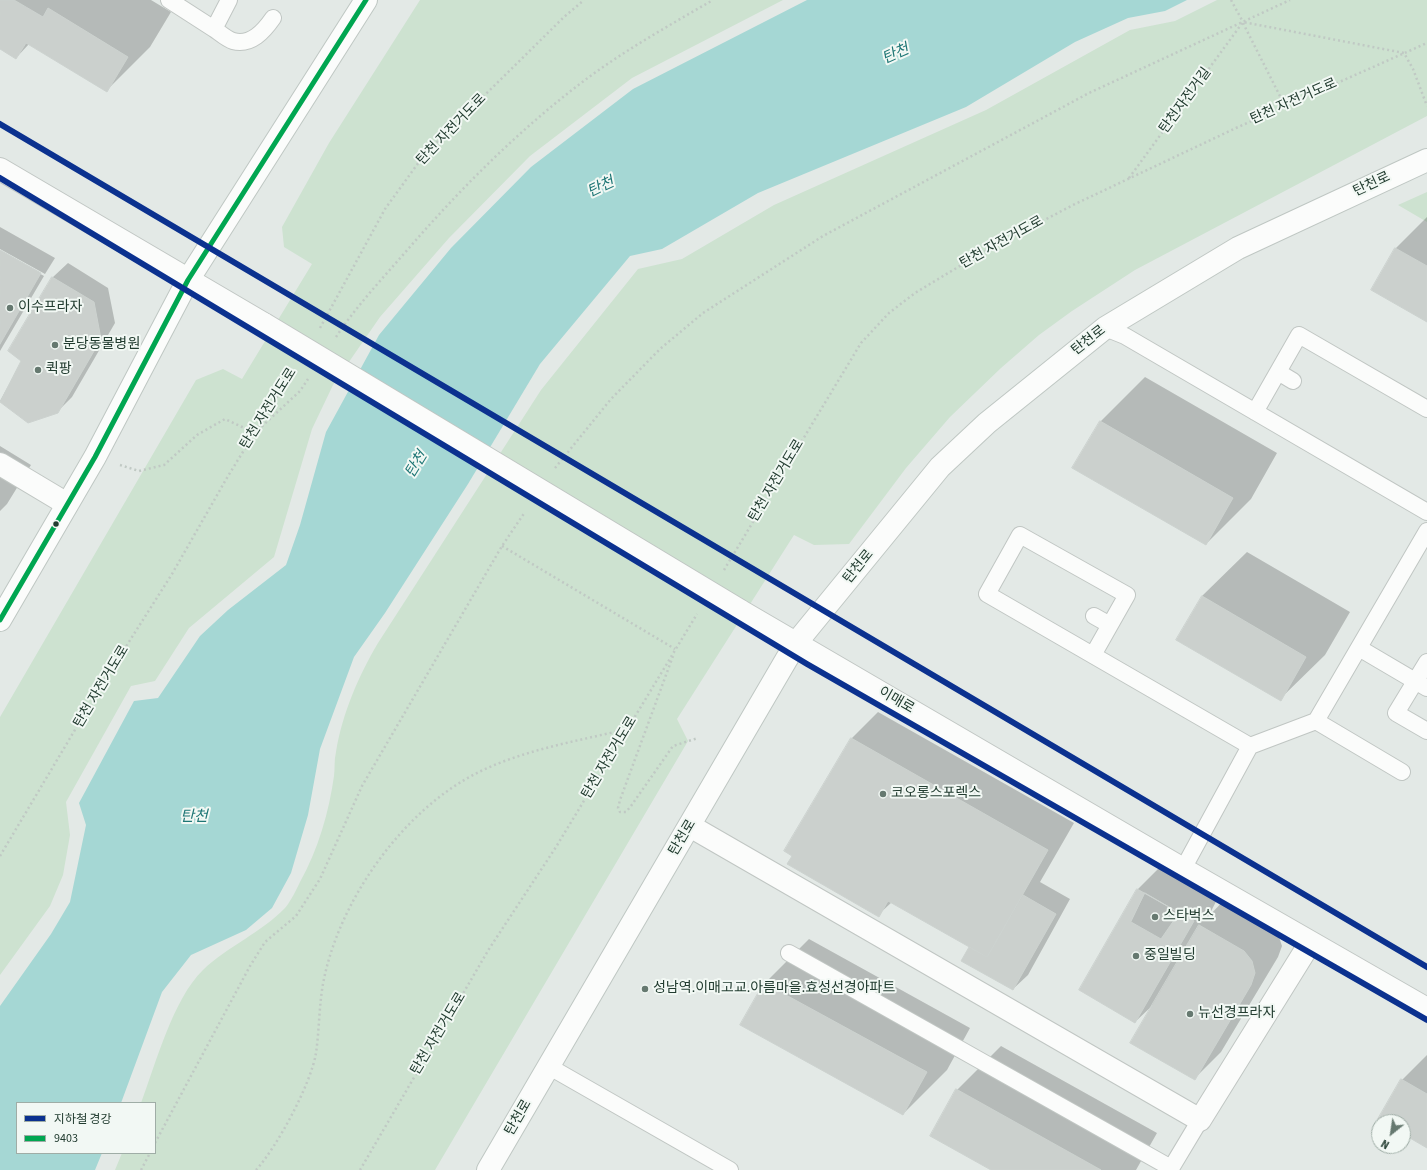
<!DOCTYPE html>
<meta charset="utf-8">
<style>
body{margin:0}
#map{position:relative;width:1427px;height:1170px;overflow:hidden;background:#e3e9e6;font-family:"Source Sans 3","Noto Sans KR",sans-serif}
canvas{display:block}
.legend{position:absolute;left:16px;top:1102px;width:140px;height:52px;box-sizing:border-box;background:#f2f8f4;border:1px solid #9fada6;margin:0;padding:5px 7px;list-style:none;font-size:12px;color:#223c30}
.legend li{display:flex;align-items:center;gap:8px;height:20px}
.legend b{width:20px;border:1px solid #9fada6}
.north{position:absolute;left:1371px;top:1114px;width:40px;height:40px;box-sizing:border-box;background:#f2f8f4;border:1px solid #9fada6;border-radius:50%;rotate:210deg;font-size:11px;font-weight:700;line-height:16px;text-align:center;color:#223c30}
.north::after{content:'';display:block;margin:auto;width:14px;height:18px;background:#667970;clip-path:polygon(50% 0,100% 100%,50% 72%,0 100%)}
</style>
<div id="map">
<canvas width="1427" height="1170"></canvas>
<ul class="legend">
<li><b style="height:5px;background:#0b318f"></b>지하철 경강</li>
<li><b style="height:5px;background:#00a651"></b>9403</li>
</ul>
<div class="north">N</div>
</div>
<script>
const ctx = document.querySelector('canvas').getContext('2d');
ctx.lineJoin = 'round';
function fillPath(path, color) { ctx.fillStyle = color; ctx.fill(path, 'evenodd'); }
function stroke(path, color, width, dash) { ctx.strokeStyle = color; ctx.lineWidth = width; ctx.lineCap = dash ? 'butt' : 'round'; ctx.setLineDash(dash || []); ctx.stroke(path); }
function label(font, color, halo, rows, align = 'center') {
  ctx.font = font + ' "Source Sans 3","Noto Sans KR",sans-serif'; ctx.lineWidth = 4; ctx.setLineDash([]); ctx.textBaseline = 'middle'; ctx.strokeStyle = halo; ctx.fillStyle = color; for (const [text, x, y, turn = 0] of rows) {
    ctx.save(); ctx.translate(x, y); ctx.rotate((+turn || 0) * Math.PI / 180); ctx.textAlign = isNaN(turn) ? turn : align; if (halo) ctx.strokeText(text, 0, 0); ctx.fillText(text, 0, 0); ctx.restore();
  }
}
const green = new Path2D(`
 M420 0H783L632 78 530 156 449 238 380 317 333 385 312 429 274 557 189 628 155 681 131 686 66 802 70 835 63 875 50 906 0 975V717L196 380 223 369 242 379 312 264 284 247 282 227 329 143Z
 M1217 0H1427V116L1135 270 1072 311 1039 335 1001 368 950 417 906 468 849 544 814 545 794 535 677 719 688 741 435 1170H115L122 1153H155V1103H141C156 1063 173 999 203 970 228 946 261 933 285 908 291 901 296 890 300 882 318 850 329 812 334 776 335 768 334 760 336 752 342 714 359 675 378 643L541 390 638 269 682 259 774 205 986 110 1130 30 1175 21Z
 M1427 192V222L1398 205Z`);
const water = new Path2D(`
 M807 0H1187L1165 11 1128 18 1075 42 966 107 758 193 662 249 630 256 540 364 468 484 385 613 354 657 320 749 308 815 291 873 272 908 246 930 191 955 162 992 121 1103H17V1153H102L95 1170H0V1006L51 934 70 902 86 825 79 803 134 701 158 698 200 636 228 610 286 565 300 525 326 432 379 335 451 248 531 167 633 89Z`);
const shadow = new Path2D(`
 M0 0H151L171 12 150 47 106 91 29 44 16 58 0 48Z
 M1427 217V321L1372 289 1396 248Z
 M0 227 55 258 45 274 0 249Z
 M0 251 44 276 0 351Z
 M68 263 108 288 115 323 72 397 57 412 28 422 0 401 22 361 9 351 53 277Z
 M1145 377 1277 453 1251 499 1206 544 1100 422Z
 M0 446 31 465 7 504 0 511Z
 M1247 552 1350 612 1325 655 1280 699 1202 596Z
 M878 712 1074 823 1040 882 1070 899 1028 975 1013 989 963 961 971 946 892 902 878 915 852 738Z
 M1165 862 1220 894 1208 917 1226 898 1278 934 1282 946 1278 957 1221 1052 1194 1079 1153 1005 1135 1022 1080 990 1138 889Z
 M809 939 970 1028 947 1070 903 1114 742 1025 765 983Z
 M1001 1046 1157 1133 1136 1170H993L957 1090Z
 M1427 1055V1147L1403 1133V1122H1384L1402 1080Z`);
const building = new Path2D(`
 M0 0H14L43 17 48 8 128 57 107 92 26 43 16 59 0 49Z
 M1395 248 1427 266V322L1371 290Z
 M0 250 41 273 0 344Z
 M52 277 94 302 101 339 58 413 28 423 0 402 21 361 8 351Z
 M1100 421 1233 498 1206 545 1072 468Z
 M1202 596 1306 657 1281 701 1176 640Z
 M851 738 1048 850 987 957 888 901 879 917 787 864 792 856 784 851Z
 M1137 889 1194 921 1135 1023 1079 990Z
 M1145 893 1179 913 1161 939 1131 922Z
 M1023 895 1056 914 1013 990 961 961 969 947 987 957Z
 M1199 925 1244 951 1252 961 1255 973 1251 985 1195 1080 1130 1043Z
 M764 983 927 1072 903 1115 740 1025Z
 M1401 1079 1427 1094V1148L1403 1134V1122H1382L1378 1119Z
 M956 1089 1101 1170H991L930 1136Z`);
const path = new Path2D(`
 M1243 23 1285 106
 M1129 178 1243 22 1404 53 1413 69 1427 106
 M320 328 385 209 424 155 564 17 584 0
 M336 337C357 305 384 277 409 248 462 187 520 129 585 80 625 50 670 25 713 0
 M258 430 300 391 308 379
 M120 465 139 471 164 465 197 435 225 419 255 433
 M555 468 611 399 660 349 703 313 823 236 1089 93 1290 0
 M502 546 675 649
 M724 570 861 343 889 313 915 293 978 255 1073 205 1236 128 1427 43
 M673 656 620 800 618 808 620 812H626L631 806 673 746 698 738
 M0 856 101 686 172 574 228 476 293 371
 M155 1143 250 966 265 942 296 916 320 879 362 786 502 546 525 512
 M141 1170 150 1153
 M256 1170C277 1147 311 1084 316 1053 319 1032 319 1011 322 990 335 905 403 808 481 771 527 749 578 741 627 729
 M360 1170 489 949 556 847 697 614`);
const service = new Path2D(`
 M169 0 214 29 229 0
 M214 29C219 32 226 39 233 41 251 46 264 31 273 18
 M1105 328 1125 336 1427 512
 M1278 372 1293 381
 M1255 412 1299 335 1427 409
 M1094 616 1110 625
 M1359 648 1427 688
 M1093 655 1127 595 1020 535 987 594 1250 746
 M1427 662 1396 713 1427 731
 M1316 721 1402 772
 M1183 869 1250 746 1316 721 1427 531
 M789 953 1171 1168
 M548 1066 730 1170
 M1170 1170 1200 1120`);
const minor = new Path2D(`
 M0 464 67 504
 M690 826 1200 1120 1310 943`);
const tertiary = new Path2D(`
 M0 169 264 324
 M739 610 1183 869 1427 1009`);
const secondary = new Path2D(`
 M0 620 95 457 188 280 366 0
 M488 1170 796 643 940 467 987 423 1105 328 1238 248 1427 160`);
const pathBridge = new Path2D(`
 M1231 0 1243 22`);
const tertiaryBridge = new Path2D(`
 M264 324 739 610`);
const bus1 = new Path2D(`
 M0 620 95 457 188 280 366 0`);
const metro1 = new Path2D(`
 M0 124 1427 967
 M0 178 807 664 1427 1020`);
const markers = [
 [10,308,4,"#667970"],
 [55,345,4,"#667970"],
 [38,370,4,"#667970"],
 [56,524,3.5,"#223c30"],
 [883,794,4,"#667970"],
 [1155,917,4,"#667970"],
 [1136,956,4,"#667970"],
 [645,989,4,"#667970"],
 [1190,1014,4,"#667970"]
];
const streetNames = [
 ["탄천자전거길",1186,101,-54],
 ["탄천 자전거도로",1294,102,-24],
 ["탄천 자전거도로",452,130,-46],
 ["탄천로",1372,185,-25],
 ["탄천 자전거도로",1002,243,-29],
 ["탄천로",1089,341,-38],
 ["탄천 자전거도로",269,409,-58],
 ["탄천 자전거도로",777,481,-59],
 ["탄천로",859,567,-51],
 ["탄천 자전거도로",102,687,-59],
 ["이매로",896,701,30],
 ["탄천 자전거도로",610,758,-59],
 ["탄천로",683,838,-59],
 ["탄천 자전거도로",439,1034,-59],
 ["탄천로",519,1118,-60]
];
const poiNames = [
 ["이수프라자",18,308],
 ["분당동물병원",63,345],
 ["퀵팡",46,370],
 ["코오롱스포렉스",891,794],
 ["스타벅스",1163,917],
 ["중일빌딩",1144,956],
 ["성남역.이매고교.아름마을.효성선경아파트",653,989],
 ["뉴선경프라자",1198,1014]
];
const waterNames = [
 ["탄천",896,55,-24],
 ["탄천",601,188,-25],
 ["탄천",417,465,-58],
 ["탄천",194,818]
];
fillPath(green, '#cde2d0');
fillPath(water, '#a5d7d4');
fillPath(shadow, '#0003');
fillPath(building, '#cbd0cd');
stroke(building, '#ccd2cf', 1);
stroke(service, '#c0c6c3', 18);
stroke(minor, '#c0c6c3', 24);
stroke(tertiary, '#c0c6c3', 24);
stroke(secondary, '#bfc7c3', 24);
stroke(path, '#c0c9c4', 2.5, [2, 3]);
stroke(service, '#fbfcfb', 16);
stroke(minor, '#fbfcfb', 22);
stroke(tertiary, '#fbfcfb', 22);
stroke(secondary, '#fbfcfb', 22);
stroke(tertiaryBridge, '#c0c6c3', 24, []);
stroke(pathBridge, '#c0c9c4', 2.5, [2, 3]);
stroke(tertiaryBridge, '#fbfcfb', 22);
stroke(bus1, '#00a651', 5);
stroke(metro1, '#0b318f', 6);
for (const [x, y, r, color] of markers) { const dot = new Path2D(); dot.arc(x, y, r, 0, 2 * Math.PI); ctx.fillStyle = color; ctx.fill(dot); stroke(dot, '#f2f8f4', 1.5); }
label('14px', '#223c30', '#f2f8f4', streetNames);
label('14px', '#223c30', '#f2f8f4', poiNames, 'left');
label('italic 15px', '#1e7675', '#f2f8f4', waterNames);
</script>
